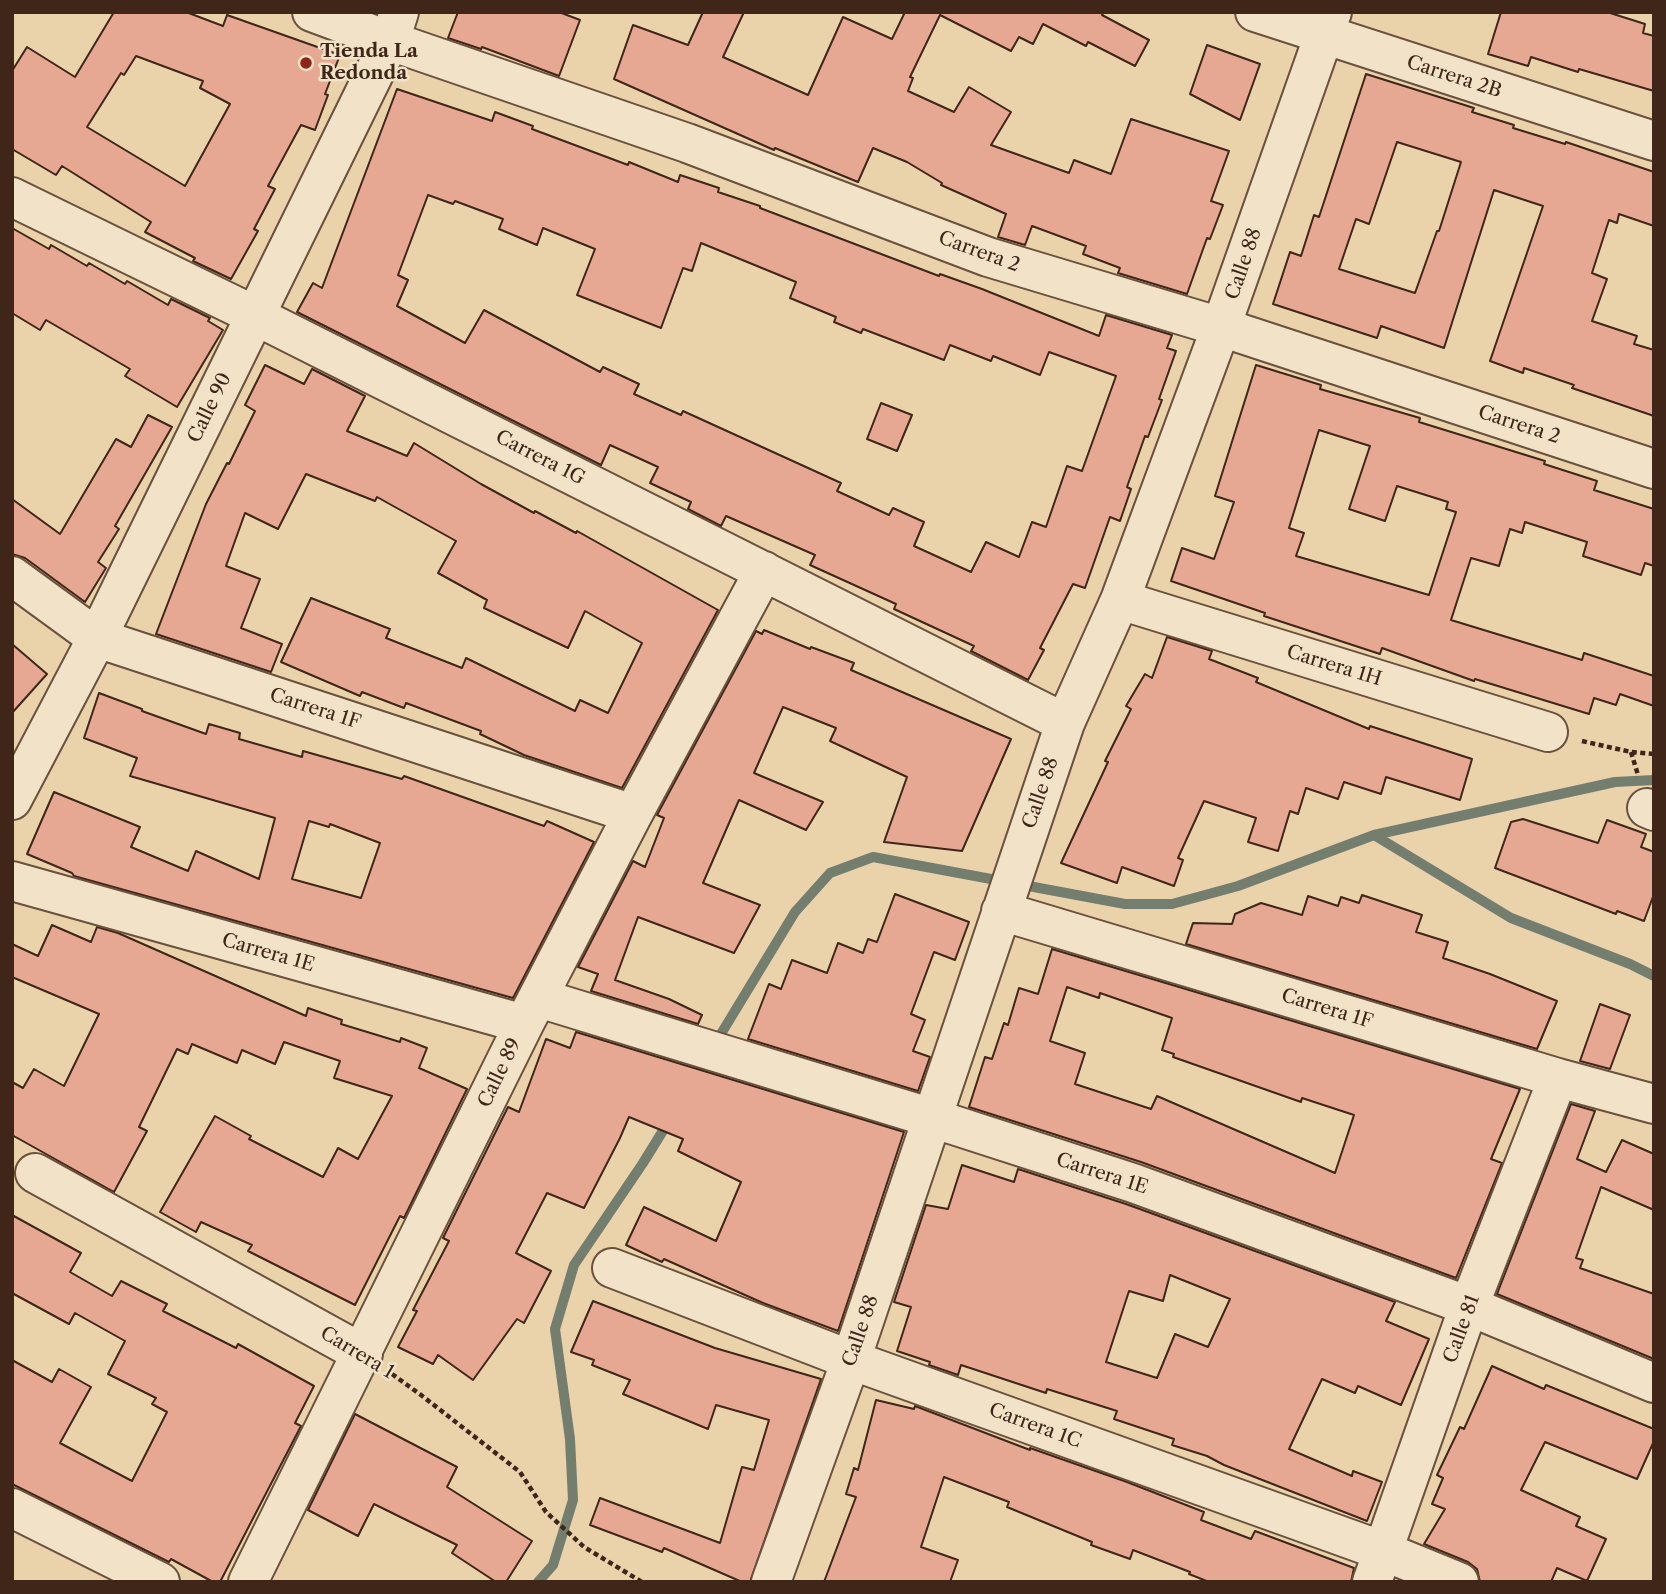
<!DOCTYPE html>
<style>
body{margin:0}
#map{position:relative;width:1666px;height:1594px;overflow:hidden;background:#ead2ab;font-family:"Libre Caslon Text",serif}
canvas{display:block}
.frame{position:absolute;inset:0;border:14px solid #3f2618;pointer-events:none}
</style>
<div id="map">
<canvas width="1666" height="1594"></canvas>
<div class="frame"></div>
</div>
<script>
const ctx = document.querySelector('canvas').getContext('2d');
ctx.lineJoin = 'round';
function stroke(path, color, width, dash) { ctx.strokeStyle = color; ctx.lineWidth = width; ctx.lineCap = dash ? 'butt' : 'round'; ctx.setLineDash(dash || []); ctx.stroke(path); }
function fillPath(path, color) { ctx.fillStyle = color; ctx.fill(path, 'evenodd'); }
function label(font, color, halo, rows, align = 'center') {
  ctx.font = font + ' "Libre Caslon Text",serif'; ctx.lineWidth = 5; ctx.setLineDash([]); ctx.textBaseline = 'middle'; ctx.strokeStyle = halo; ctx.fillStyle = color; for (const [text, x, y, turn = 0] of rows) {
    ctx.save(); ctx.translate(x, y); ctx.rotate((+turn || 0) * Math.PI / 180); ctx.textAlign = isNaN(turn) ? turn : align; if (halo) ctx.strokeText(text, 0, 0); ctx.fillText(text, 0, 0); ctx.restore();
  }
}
const stream = new Path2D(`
 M1374 835 1511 918 1630 964 1654 976
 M693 1080 795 912 830 873 873 857 1125 904H1172L1238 886 1374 835 1615 782 1654 780
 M538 1582 553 1565 573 1500 570 1439 555 1329 574 1265 643 1163 669 1121`);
const building = new Path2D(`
 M114 12H186L223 26 227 15 340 55 325 94 328 95 315 130 301 125 268 186 275 189 254 229 258 231 231 279 193 261 195 258 145 232 151 222 62 166 56 175 12 149V71L27 47 75 77ZM136 56 203 81 200 88 230 104 185 186 87 127 121 73 124 75Z
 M458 12H559L580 20 559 76 482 47 481 49 448 38Z
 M703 12H744L723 57 808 95 843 17 892 39 905 12H1104L1102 15 1149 40 1135 66 1088 42 1086 46 1043 24 1033 44 1019 37 1011 51 940 15 910 77 913 78 908 91 954 112 969 87 1011 112 991 145 1069 173 1074 160 1111 174 1131 119 1229 151 1211 201 1223 205 1210 239 1207 238 1187 294 1118 273 1120 268 1083 254 1086 246 1032 226 1025 245 998 237 1006 214 941 185 942 183 907 162 873 148 858 182 775 148 774 150 614 79 633 25 688 45Z
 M1501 12H1607L1645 24 1643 33 1654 36V91L1579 69 1578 72 1531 57 1528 66 1488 54Z
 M1207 45 1260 64 1240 120 1190 94Z
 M1366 74 1474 108 1472 112 1514 125 1513 128 1565 144 1566 142 1654 172V226L1619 214 1617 223 1609 220 1592 273 1607 279 1592 321 1637 336 1634 344 1654 350V416L1572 388 1574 385 1524 368 1523 373 1490 361 1543 206 1494 190 1444 348 1381 326 1377 338 1273 304 1290 252 1301 256 1314 215 1319 217ZM1397 142 1461 162 1439 231H1437L1415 293 1339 269 1356 219 1369 224Z
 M397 89 492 121 495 112 533 126 532 129 628 165 629 162 678 182 680 175 719 188 718 192 760 206V208L939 276 940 274 982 289 1099 336 1106 315 1172 335 1167 348 1176 351 1159 399 1162 400 1148 437 1145 436 1127 487 1131 489 1120 521 1110 517 1085 588 1073 584 1040 648 1044 650 1028 680 971 651 974 646 894 609 896 604 810 565 815 555 726 516 721 526 688 509 691 502 650 483 658 467 610 445 601 465 297 312 313 283 322 288ZM428 195 453 204 455 201 503 219 499 229 537 245 543 228 595 249 577 295 661 328 683 268 692 271 701 243 796 282 790 298 836 317 834 322 861 333 863 329 944 360 950 345 991 361 993 356 1040 375 1049 352 1116 376 1082 471 1067 466 1046 527 1032 522 1019 557 986 542 971 572 914 546 924 522 893 508 889 515 837 491 841 483 683 411 681 415 634 394 639 384 603 367 600 372 484 310 465 343 397 306 408 280 398 275Z
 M12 228 49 249 51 245 87 266 89 263 125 284 127 281 168 305 171 299 210 318 208 321 223 330 177 407 125 376 130 369 46 320 40 330 12 313Z
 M265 365 304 384 312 369 365 396 347 431 407 456 414 443 481 484 534 513 535 511 576 533 577 531 718 610 622 788 524 755 480 734 481 731 406 703 404 708 362 692 360 696 281 662 311 598 390 629 386 638 462 668 466 658 575 711 580 700 608 713 642 643 585 611 568 648 484 608 487 600 438 573 456 541 377 497 375 501 306 474 278 529 245 513 226 566 260 579 241 628 282 644 271 672 156 634 206 504 227 463 229 464 255 411 245 405Z
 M1256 365 1321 385 1320 389 1420 418 1419 422 1545 461 1544 464 1597 481 1594 490 1654 509V566L1645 563 1641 575 1583 556 1587 542 1525 522 1522 533 1510 529 1499 566 1471 558 1451 620 1582 660 1584 653 1654 676V706L1620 694 1616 705 1594 698 1589 714 1475 679 1474 681 1382 648 1380 654 1264 616 1265 613 1171 581 1182 548 1214 559 1234 502 1215 496ZM1319 430 1370 446 1349 509 1385 521 1397 486 1448 502 1446 509 1456 512 1429 595 1296 556 1304 533 1289 528Z
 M881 403 912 415 897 451 867 439Z
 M148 415 172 427 115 526 119 529 98 562 106 568 85 602 25 558 12 554V499L60 534 116 439 131 447Z
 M764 630 810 649 811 647 854 663 851 670 1011 739 962 851 884 842 907 777 830 741 836 728 783 707 754 773 823 802 806 830 739 800 703 883 760 905 734 953 638 917 615 980 669 999 702 1015 698 1024 591 991 598 974 578 967 633 861 645 867 664 818 657 815 756 631 762 634Z
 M1167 637 1212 651 1209 659 1258 678 1256 682 1369 729 1370 726 1472 759 1460 800 1386 777 1381 794 1344 782 1338 799 1306 788 1298 814 1290 811 1278 851 1248 842 1256 818 1204 801 1178 858 1183 860 1174 886 1122 867 1117 883 1061 863 1108 762 1105 761 1131 709 1126 706 1145 674 1152 678Z
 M12 644 47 674 12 713Z
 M99 693 142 709V711L206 734 209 724 240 733 239 739 302 757 303 751 402 779 404 776 544 826 547 821 594 842 513 998 74 876 72 873 27 854 54 792 140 827 131 847 188 871 196 851 259 879 275 818 130 776 137 758 84 738ZM309 821 329 827 330 824 380 843 361 898 292 879Z
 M1523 819 1598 843 1607 820 1646 834 1641 847 1654 852V894L1644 921 1617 911 1616 914 1495 868 1511 822Z
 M895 894 969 922 955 960 934 952 911 1014 925 1020 913 1051 930 1057 918 1091 748 1039 769 984 781 989 792 960 827 973 838 943 863 953 868 939 877 942Z
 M1362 895 1422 915 1416 932 1448 942 1443 958 1490 974 1557 1001 1537 1049 1186 944 1193 923 1232 924 1235 914 1261 903 1302 915 1308 896 1338 906 1341 897 1359 903Z
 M52 925 91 942 97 927 118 933 306 1016 308 1008 342 1020 341 1024 400 1042 401 1038 427 1048 419 1068 467 1089 404 1218 400 1216 355 1305 248 1251 252 1245 201 1222 196 1232 160 1212 215 1116 251 1136 249 1139 323 1177 338 1148 358 1159 392 1096 334 1078 340 1061 284 1042 275 1064 242 1050 237 1063 192 1044 188 1054 177 1049 139 1127 147 1131 114 1192 12 1135V1082L23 1088 34 1069 64 1086 99 1014 12 977V944L38 956Z
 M1052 949 1520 1089 1491 1159 1502 1163 1456 1278 1141 1162 969 1107 985 1057 992 1059 1004 1023 1008 1025 1019 988 1038 994ZM1067 987 1099 998 1100 993 1172 1018 1162 1050 1174 1054 1173 1057 1301 1102 1302 1098 1354 1115 1335 1173 1157 1096 1151 1109 1075 1084 1085 1053 1050 1041Z
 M1600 1004 1630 1015 1610 1069 1580 1061Z
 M576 1032 904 1132 838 1331 763 1303 664 1259 662 1262 626 1245 644 1207 716 1241 741 1182 678 1151 683 1139 629 1117 620 1138 584 1208 547 1193 516 1253 551 1271 524 1323 517 1319 473 1380 438 1355 433 1364 398 1347 417 1311 413 1310 449 1241 443 1238 508 1107 519 1112 546 1039 570 1048Z
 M1571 1104 1595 1111 1577 1159 1606 1172 1622 1140 1654 1154V1210L1601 1187 1576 1258 1583 1260 1580 1268 1654 1294V1359L1497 1294Z
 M962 1165 1014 1182 1018 1169 1126 1204 1395 1302 1386 1321 1429 1339 1401 1405 1358 1386 1355 1393 1322 1379 1289 1449 1352 1476 1353 1471 1382 1482 1367 1521 1224 1465 1207 1456 1172 1445 1174 1439 1114 1419 1117 1411 1047 1389 1046 1393 961 1365 958 1375 929 1365 930 1362 897 1351 911 1307 894 1302 926 1205 948 1209ZM1170 1275 1230 1299 1208 1347 1175 1334 1157 1378 1106 1362 1129 1291 1163 1301Z
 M12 1215 81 1253 70 1272 112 1296 121 1281 167 1304 163 1311 236 1348 238 1344 314 1386 295 1423 301 1426 220 1582H213L171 1559 169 1562 12 1484V1360L52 1382 59 1369 91 1387 60 1443 132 1481 167 1412 152 1404 156 1398 108 1374 125 1341 75 1313 69 1324 12 1293Z
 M593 1301 715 1348 821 1379 750 1582H742L664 1548 662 1552 590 1525 600 1498 720 1543 742 1467 754 1470 769 1420 716 1405 708 1429 623 1394 630 1380 592 1365 594 1360 571 1352Z
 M1492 1366 1544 1389 1546 1385 1654 1429V1441L1637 1479 1545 1442 1521 1490 1580 1517 1576 1526 1606 1539 1587 1581 1557 1568 1551 1582H1480L1477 1569 1468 1562 1424 1544 1445 1509 1432 1504 1443 1478 1437 1475 1460 1427 1464 1429Z
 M876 1400 914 1409 915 1406 1030 1450V1448L1127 1482 1204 1512 1201 1520 1251 1539 1255 1531 1354 1568 1351 1582H1209L1189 1574 1190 1572 1133 1550 1130 1559 1091 1545 1092 1542 1007 1507 1009 1502 944 1477 921 1547 958 1560 950 1582H824L856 1497 846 1494 854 1468 858 1470Z
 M355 1414 457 1467 447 1487 532 1541 506 1582H496L452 1553 457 1545 374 1504 358 1536 308 1510Z`);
const path = new Path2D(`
 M1582 741 1631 752 1654 754
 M1631 752 1638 775
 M392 1374 421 1395 520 1472 546 1512 584 1547 642 1582`);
const minor = new Path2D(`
 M1255 12 1654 141
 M12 197 256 316 1065 723
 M12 576 97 638 633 814
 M1120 600 1548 732
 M12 800 97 638 390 41 312 12
 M1647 808 1654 811
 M12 881 524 1024
 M1001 911 1558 1078 1654 1104
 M539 998 932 1118 1133 1183 1469 1306 1654 1383
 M35 1173 363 1354
 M612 1268 851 1360 1383 1551 1459 1582
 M12 1508 160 1582
 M248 1582 524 1024 633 814 764 571
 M771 1582 851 1360 1065 723 1120 600 1221 327 1332 12
 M1372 1582 1469 1306 1558 1078`);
const tertiary = new Path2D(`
 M399 12 390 41 687 143 988 257 1221 327 1654 469`);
const markers = [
 [306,63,7,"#8f2418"]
];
const poiNames = [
 ["Tienda La",320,52],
 ["Redonda",320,74]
];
const streetNames = [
 ["Carrera 2B",1454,77,18],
 ["Carrera 2",979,252,20],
 ["Calle 88",1244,264,-71],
 ["Calle 90",210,408,-64],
 ["Carrera 2",1519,425,18],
 ["Carrera 1G",540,458,27],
 ["Carrera 1H",1334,666,17],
 ["Carrera 1F",315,709,18],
 ["Calle 88",1041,793,-71],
 ["Carrera 1E",268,953,16],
 ["Carrera 1F",1327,1009,17],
 ["Calle 89",500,1073,-64],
 ["Carrera 1E",1102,1174,18],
 ["Calle 81",1462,1329,-70],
 ["Calle 88",861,1331,-71],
 ["Carrera 1",357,1353,31],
 ["Carrera 1C",1035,1426,20]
];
stroke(stream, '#747e6f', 10);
fillPath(building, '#e6a893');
stroke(building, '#3f2618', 2);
stroke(minor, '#6a513d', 42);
stroke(tertiary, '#6a513d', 42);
stroke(path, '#3f2618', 4.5, [5, 3.5]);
stroke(minor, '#f1e2c8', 38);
stroke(tertiary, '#f1e2c8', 38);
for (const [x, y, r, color] of markers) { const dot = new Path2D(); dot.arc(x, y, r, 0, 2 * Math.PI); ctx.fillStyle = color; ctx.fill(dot); stroke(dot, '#f1e2c8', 2.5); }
label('bold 19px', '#3f2618', '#f1e2c8', poiNames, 'left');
label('19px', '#3f2618', '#f1e2c8', streetNames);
</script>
